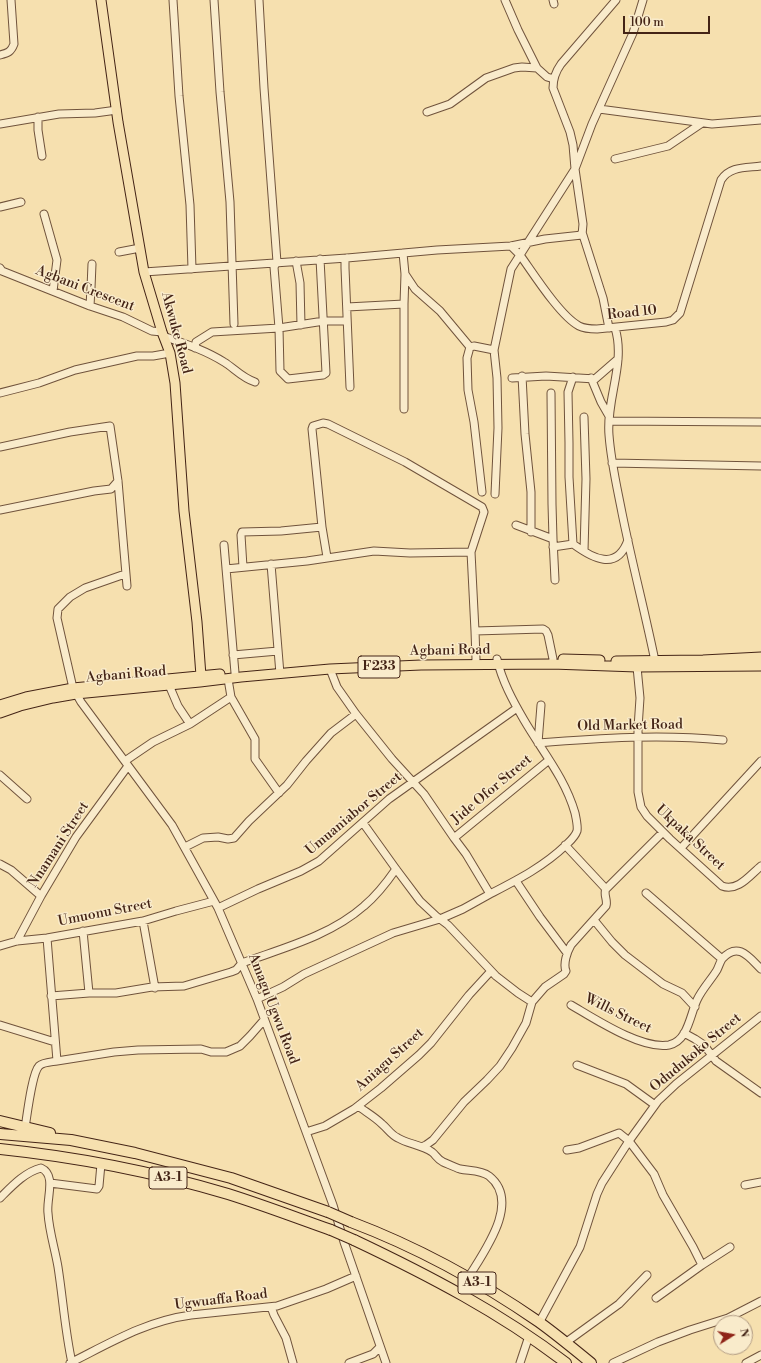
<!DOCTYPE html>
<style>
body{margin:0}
#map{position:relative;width:761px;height:1363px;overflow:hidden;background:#f6e0af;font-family:"Libre Bodoni",serif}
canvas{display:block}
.north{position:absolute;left:713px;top:1315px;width:40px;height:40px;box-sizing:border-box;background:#f9ebcb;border:1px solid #b19b83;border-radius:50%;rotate:79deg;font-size:11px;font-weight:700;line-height:16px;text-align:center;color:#442416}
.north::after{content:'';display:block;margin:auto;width:14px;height:18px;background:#8f2418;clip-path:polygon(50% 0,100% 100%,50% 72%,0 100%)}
.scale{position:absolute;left:623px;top:16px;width:87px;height:18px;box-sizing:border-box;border:2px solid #442416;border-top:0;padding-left:5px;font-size:12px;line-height:14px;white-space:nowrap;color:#442416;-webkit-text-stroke:3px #f9ebcb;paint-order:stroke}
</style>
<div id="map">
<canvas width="761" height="1363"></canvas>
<div class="north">N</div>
<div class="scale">100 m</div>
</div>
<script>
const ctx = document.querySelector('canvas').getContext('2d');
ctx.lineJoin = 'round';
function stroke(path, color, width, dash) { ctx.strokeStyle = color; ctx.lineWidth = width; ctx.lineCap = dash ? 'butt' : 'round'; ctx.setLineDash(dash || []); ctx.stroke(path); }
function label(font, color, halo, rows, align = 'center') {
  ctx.font = font + ' "Libre Bodoni",serif'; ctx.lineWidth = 3; ctx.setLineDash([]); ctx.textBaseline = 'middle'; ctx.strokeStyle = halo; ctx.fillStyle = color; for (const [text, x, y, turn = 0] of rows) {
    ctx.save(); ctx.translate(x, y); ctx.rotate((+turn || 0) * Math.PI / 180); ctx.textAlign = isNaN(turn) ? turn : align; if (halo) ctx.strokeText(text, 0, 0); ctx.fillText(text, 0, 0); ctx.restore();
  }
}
const minor = new Path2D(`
 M173 0 179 96 190 205 192 269
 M214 0 220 92 230 202 234 324
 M259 0 264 88 277 262 274 267 279 328 280 371 288 379 323 375 326 373 320 259
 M505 0 518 30 537 68 547 77 554 79
 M553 0 554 4
 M0 55C8 53 11 52 14 44L11 0
 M599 109 712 124 761 120
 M427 112 450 104 486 78 514 68 522 67 537 68
 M38 117V130L42 156
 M0 124 59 114 95 113 117 110
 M615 159 668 146 702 123
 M0 207 21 202
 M44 214 57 260 53 291
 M582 232 603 298 609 328
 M511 246 520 255C533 273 560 316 579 326 585 329 590 329 597 329L666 322 673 320 680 313 721 180C730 166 746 168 761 166
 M119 252 140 248
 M403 253 405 274 404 304V409
 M347 258 345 260V268L350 387
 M296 261 300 283 301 325
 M0 268 2 271 90 306 123 317 152 331 162 332
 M144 272 347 258 437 250 511 246 545 239 582 235 583 224 575 169 573 145 570 132 553 88C553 79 556 71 561 64L616 0
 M405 274 415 289 440 311 470 347 467 358 468 390 474 422 482 492
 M90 306 91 288 92 264
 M347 307 404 304
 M615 328C626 363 606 399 609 435 611 462 617 487 622 513 632 563 645 612 655 661V665
 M163 336C183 343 205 350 224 362 234 368 242 378 255 382
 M470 347 474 346 494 350 497 378 498 428 495 494
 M195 348 196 342 212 332 279 328 324 321H347
 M494 350 511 269 575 169 592 124 633 33 643 0
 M522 376 525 434 531 492V532
 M512 378 546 376 595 379 618 359
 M591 378 601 402 609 416
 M0 393 39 383 75 370 137 356H153L170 353
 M551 393 552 504 553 539
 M609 421 761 422
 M0 447 70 432 110 426 118 481 127 586
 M612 463 761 466
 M0 510 94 491 111 489 118 481
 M516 525 553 539 555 580
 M573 544 569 477V443L568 392 573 377
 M224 545 235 673
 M553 547 573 544C592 558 617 572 628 540
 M584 551 586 479 584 417
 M327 557 322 527 312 429 313 426 323 423 328 424 405 462 482 507 484 512 471 552 475 631 476 659 475 665
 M271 564 280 674
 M243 567 241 535 242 532 281 531 322 527
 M226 569 307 561 374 551 410 553 471 552
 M125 574 85 588 70 597 58 609 57 618 73 688 81 702 172 825 218 908 257 999 333 1205 344 1242 386 1363
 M475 631 543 629 546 631 548 635 553 659 552 664
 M233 655 278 651
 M637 667 640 698 638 728V792L641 807 647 816 670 839 722 886C738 892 750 875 761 866
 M330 669 337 687 356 714 392 759 424 794 454 838 549 760
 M228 679 231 697 255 739V759L279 793
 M169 685 178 706 190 724
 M541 705 538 743C600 738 661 734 723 740
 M125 761 153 742 190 724 231 697
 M0 775 27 799
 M363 823 396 869 420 901 436 916 448 925 496 976 518 993 532 1002
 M454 838 466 854 490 894C517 880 543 867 566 845 570 841 575 837 577 831 578 826 576 818 575 813 565 778 542 751 524 720 513 701 502 681 497 659
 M565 845 606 889
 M185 847 203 838 218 837 228 839 234 838 249 821 287 785 306 761 331 733 356 714
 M681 848 761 761
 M0 864 11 870 41 896
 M516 881 540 917 567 953
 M646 893 722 959
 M218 908 258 889 301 871 319 861 389 799 517 708
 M594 920 612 942 625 955 663 984 682 993 695 1007
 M143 921 155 988
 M83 931 89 993H116L152 987 184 986 231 972 236 970 242 963C283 948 330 936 364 906 376 896 387 882 396 869
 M17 941 41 896 76 837 128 766
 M0 946 17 941 47 938 143 921 176 911 214 901
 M51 996 89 993
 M257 999 283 987 304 974 393 933 440 919 463 909 490 894
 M571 1005C595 1019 642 1050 669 1045 688 1041 690 1015 697 1000 702 989 711 980 717 970 719 966 720 962 722 959 738 941 749 957 761 969
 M0 1025 55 1042
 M684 1033 695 1039 704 1045 716 1061 761 1093
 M57 1061 114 1052 138 1050 201 1049 211 1052H226L240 1046 250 1036 264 1020
 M577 1065 626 1084 655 1105
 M358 1106C366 1112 375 1117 382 1124 388 1129 391 1135 398 1138 408 1144 422 1145 432 1152 436 1155 437 1159 443 1162 448 1164 454 1167 460 1169 469 1171 481 1170 489 1176 522 1202 483 1253 468 1278
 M25 1128C27 1116 32 1073 39 1066 43 1062 52 1062 57 1061L47 938
 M306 1132 325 1126 354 1109 381 1088 419 1055 431 1043 469 995 491 971
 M422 1147 426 1145 433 1140 464 1102 487 1080 500 1066 512 1048 526 1023 532 1002 545 987 564 974 566 971C563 964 567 952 571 945L606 906C608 900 603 894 606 889L663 832
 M567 1150 579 1148 619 1133 629 1141 654 1174 663 1195 693 1247 702 1265
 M50 1183 97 1189 99 1186 101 1164
 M745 1185 761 1182
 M0 1198C12 1186 25 1172 41 1168 57 1175 46 1199 48 1213 49 1231 55 1249 58 1267 63 1299 65 1331 72 1363
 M656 1298 702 1265 730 1247
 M271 1307 274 1315 286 1338 293 1363
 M539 1323 580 1247 597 1194 602 1183 629 1141 658 1101 676 1084 761 1016
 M565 1343 619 1304 647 1275
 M70 1363C110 1343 146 1321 191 1315L277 1306 326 1289 356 1276
 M349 1363 373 1354 380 1347
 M520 1363 529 1336
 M613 1363 658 1342 690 1330 728 1318 761 1301
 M746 1363 761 1355`);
const major = new Path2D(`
 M101 0 118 122 144 272 162 332 170 353 175 383 184 511 197 622 201 676
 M563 659 600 660
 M616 661 703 660 761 657
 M0 705 26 697 73 688 220 674
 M0 713 20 706 53 698 76 694 200 682 241 677 330 669 421 665 552 664 637 667 761 666`);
const highway = new Path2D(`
 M0 1121 50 1133
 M0 1134 71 1140 135 1153 231 1178 328 1212
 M0 1149C77 1157 154 1172 228 1194 263 1205 297 1218 331 1230
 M351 1222C417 1247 481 1282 539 1322 557 1335 574 1349 591 1363
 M354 1240C428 1275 501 1313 566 1363`);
const highwayBridge = new Path2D(`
 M328 1212 351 1222
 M331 1230 354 1240`);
const shields = [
 [379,667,42],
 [168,1178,38],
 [477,1283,38]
];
const shieldNames = [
 ["F233",379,667],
 ["A3-1",168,1178],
 ["A3-1",477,1283]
];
const streetNames = [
 ["Agbani Crescent",85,289,21],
 ["Road 10",632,313,-6],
 ["Akwuke Road",176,333,75],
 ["Agbani Road",450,651,-1],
 ["Agbani Road",126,675,-5],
 ["Old Market Road",630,726,-1],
 ["Jide Ofor Street",492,790,-40],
 ["Umuaniabor Street",354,814,-40],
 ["Ukpaka Street",690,838,43],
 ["Nnamani Street",59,845,-57],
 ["Umuonu Street",105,913,-11],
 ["Amagu Ugwu Road",273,1009,69],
 ["Wills Street",618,1014,26],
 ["Odudukoko Street",696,1053,-40],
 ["Aniagu Street",390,1060,-42],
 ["Ugwuaffa Road",221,1300,-7]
];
stroke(minor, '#70533c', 9);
stroke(major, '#442416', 11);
stroke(highway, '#442416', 12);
stroke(minor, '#f9ebcb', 7);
stroke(major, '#f6e0af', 9);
stroke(highway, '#f6e0af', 10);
stroke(highwayBridge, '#442416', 12, []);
stroke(highwayBridge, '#f6e0af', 10);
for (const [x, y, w] of shields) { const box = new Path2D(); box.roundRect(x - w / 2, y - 11, w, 22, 3); ctx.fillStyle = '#f9ebcb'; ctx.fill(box); stroke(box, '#442416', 1); }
label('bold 13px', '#442416', null, shieldNames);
label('14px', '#442416', '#f9ebcb', streetNames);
</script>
